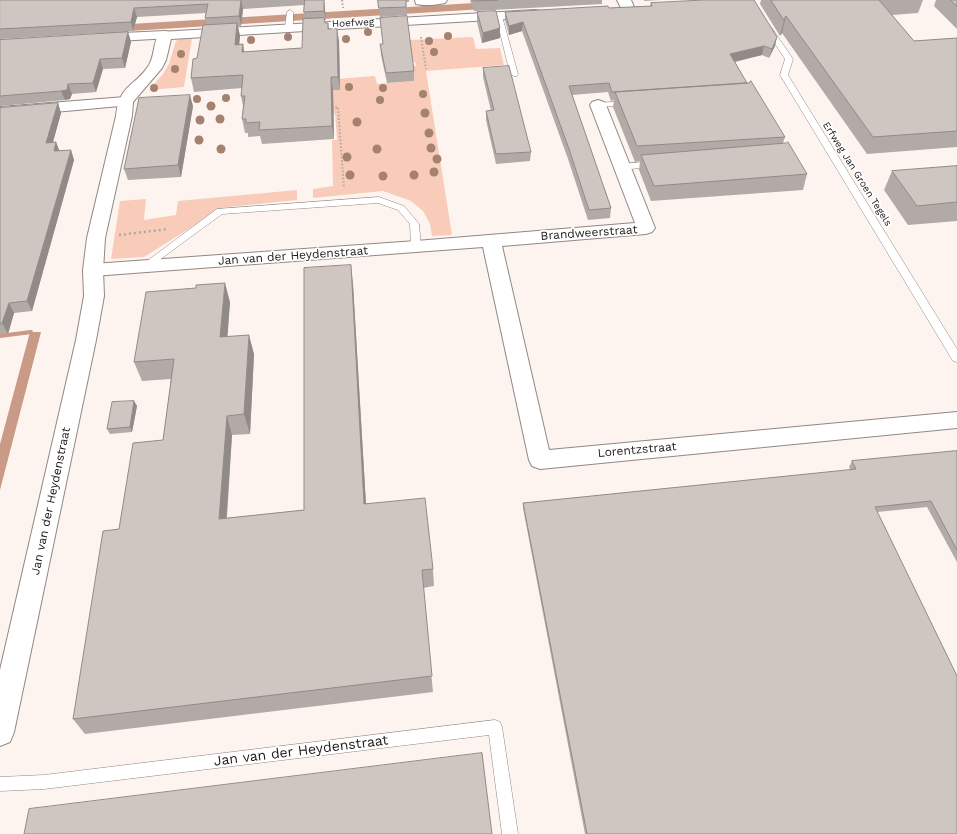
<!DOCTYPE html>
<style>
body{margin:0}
canvas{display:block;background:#fdf4f0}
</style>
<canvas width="957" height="834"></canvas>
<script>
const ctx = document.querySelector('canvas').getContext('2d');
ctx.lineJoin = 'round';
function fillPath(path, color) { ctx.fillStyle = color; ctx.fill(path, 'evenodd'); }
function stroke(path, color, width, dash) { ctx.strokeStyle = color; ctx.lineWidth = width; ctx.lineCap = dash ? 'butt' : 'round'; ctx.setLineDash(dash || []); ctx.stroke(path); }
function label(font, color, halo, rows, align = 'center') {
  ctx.font = font + ' "Work Sans",sans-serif'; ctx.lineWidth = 3.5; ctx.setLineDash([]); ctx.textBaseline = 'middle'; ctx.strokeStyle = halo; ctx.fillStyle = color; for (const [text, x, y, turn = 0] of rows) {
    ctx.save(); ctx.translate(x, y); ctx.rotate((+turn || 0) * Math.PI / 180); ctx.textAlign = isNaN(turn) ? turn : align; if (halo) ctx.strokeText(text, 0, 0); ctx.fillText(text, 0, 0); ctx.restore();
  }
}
const green = new Path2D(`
 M473 37 476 49 500 48 504 65 426 71 452 235 432 236 430 224 423 211 411 201 383 191 313 198V189L333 186 332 140H337L335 114H329L323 80 375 76 377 84 414 81 412 66H416L415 62H412L409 40Z
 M192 38 184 87 149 90 163 74 169 64 176 41 179 39Z
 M297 190V200L218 208 203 220 144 257 111 259 120 201 146 199 144 220 176 215 178 201Z`);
const water = new Path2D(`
 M523 0H590L564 4 129 31 0 32Z
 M30 332H41L0 490V444Z`);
const stream = new Path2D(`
 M30 330H32L33 332 32 334 0 338V334Z`);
const pathFar1 = new Path2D(`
 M342 0 343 8
 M421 37 426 69
 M332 108 338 107 344 188`);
const path = new Path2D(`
 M119 235 168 229`);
const service = new Path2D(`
 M290 10 293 12V27L289 29 285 27 287 12Z
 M499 14 502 16 518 74 517 76H514L510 74 496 16Z
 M769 26 771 27 793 59 788 75 957 349V362L953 361 780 75 785 59 765 28Z
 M628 101 632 103 631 105 598 107 594 105 598 103Z
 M654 161 658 164 657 166 622 170 618 167 622 164Z
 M379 197 404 206 419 224 421 247 419 249 416 250 411 247 410 224 398 210 378 203 222 214 147 269 144 270 139 267 217 209Z
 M495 720 500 722 502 727 518 834H502L489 735 44 789 0 791V777L44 775Z`);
const minor = new Path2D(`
 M415 0H447L445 3C436 5 425 6 416 4Z
 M617 0H631L634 7 632 10H622Z
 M165 31 170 32 172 35 170 38 101 42 96 41 94 38 96 35 101 34Z
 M125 97 131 99 133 102 131 105 0 117V107Z
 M598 100 604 102 606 105 655 228 652 232 646 234 502 246 549 450 957 412V428L540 469 532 466 529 460 483 247 93 276 86 274 83 270 86 266 93 264 416 241 635 223 590 105 592 102Z`);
const tertiary = new Path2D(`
 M535 10 540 11 542 14 540 17 171 39 166 60 162 68 133 102 132 116 105 238 103 270 104 296 96 340 14 732 10 742 0 746V670L76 340 84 296 83 270 87 238 116 116C119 84 135 87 149 65 155 55 153 41 160 32Z`);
const trees = [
 [368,32,4],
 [448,36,4],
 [288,37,4],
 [346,39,4],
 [251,40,4],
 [429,41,4],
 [434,52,4],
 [181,54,4],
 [175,69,4],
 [349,87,4],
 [154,88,4],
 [383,88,4],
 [423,94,4],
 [226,98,4],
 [197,99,4],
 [380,100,4],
 [211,106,4.5],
 [425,113,4.5],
 [220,119,4.5],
 [200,120,4.5],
 [357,122,4.5],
 [429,133,4.5],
 [199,140,4.5],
 [431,148,4.5],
 [221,149,4.5],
 [377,149,4.5],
 [347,157,4.5],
 [437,159,4.5],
 [434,172,4.5],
 [350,175,4.5],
 [414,175,4.5],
 [383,176,4.5]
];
const wall = new Path2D(`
 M0 0H324L326 20H325V23H328L329 28 339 41 340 90H333L334 139 262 144 260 136 248 137V133H245L242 119 243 106 241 96 242 88 194 92 191 78 197 58 207 25 205 18 206 13 137 17 133 31 0 39ZM304 5V12L305 19 302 48 244 52 243 44H239L240 36 238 26H241L243 9Z
 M378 0H409V2H406L407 15 380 17Z
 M470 0H602V4L474 11Z
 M644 0H660L644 1Z
 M761 0H923L918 13 892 15 914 41 957 38V147L867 154 782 33 780 36 760 4Z
 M936 0H957V29L934 6Z
 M651 3 775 46 769 58 762 55 735 62 747 83 785 137 783 143 807 174 803 190 651 201 639 170 640 161 635 162 613 107 614 100 611 101 608 92 572 95 611 208 610 218 588 220 568 159 522 31 509 35 505 20V12L609 8 650 6Z
 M477 12 500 28V38L482 43 477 22Z
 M128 32 131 42 125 68 103 69 96 92 72 94 70 99 65 100 0 106V40Z
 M380 44 414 71V81L387 83 381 55Z
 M483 68 531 152 530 161 496 164 486 120V111H491L483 77Z
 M58 103 61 113 53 142 60 151 71 150 74 160 32 311 14 313 8 334H0V108Z
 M193 106 181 177 128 180 124 169Z
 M957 166V221L908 225 884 190 892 171Z
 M353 284 366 504 433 569 434 586 423 588 433 692 85 734 73 719 119 529 163 440 171 379 142 381 134 362 230 302 227 337 254 354 250 434 232 435 227 518 304 510Z
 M134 401 137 406 132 432 110 434 107 429Z
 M957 451V562L927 507 877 512 957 834H585L523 508V503L851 470 849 467 852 461Z`);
const shadedWall = new Path2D(`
 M241 0 243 9 241 26 239 16Z
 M324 0 326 20 324 11Z
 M134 8 137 17 133 31 131 22Z
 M786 16 782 33 780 36 784 20Z
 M523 22 522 31 509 35V26Z
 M237 23 240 36 238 58 235 45Z
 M337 28 339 41 340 90 338 77Z
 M500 28V38L482 43 483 33Z
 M128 32 131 42 125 68 122 58Z
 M777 37 775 46 769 58 772 49Z
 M243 44 245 58 242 52Z
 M764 46 762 55 729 63 730 54Z
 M100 59 103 69 96 92 93 83Z
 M331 77 333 90 334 139 332 126Z
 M68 84 72 94 70 99 65 100 61 91Z
 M190 95 193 106 181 177 178 165Z
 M58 103 61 113 50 153 46 143Z
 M56 142 60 152 54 151Z
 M71 150 74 160 32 311 27 301Z
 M351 265 353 284 367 522 364 504Z
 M225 283 230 302 226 357 220 337Z
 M9 303 14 313 8 334 2 323Z
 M249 335 254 354 250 434 244 414Z
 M134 401 137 406 132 432 130 427Z
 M227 416 232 435 225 537 219 519Z`);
const building = new Path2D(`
 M0 0H241L239 16 205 18 208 4 154 7 134 8 131 22 0 29Z
 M305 0H324V11L304 12Z
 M378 0H406V7L379 8Z
 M473 0H498L474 1Z
 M704 0H754L777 37 772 49 764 46 730 54 747 83H744L612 92 609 83 569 86 611 208 589 210 569 149 523 22 509 26 505 12 608 6 609 8 652 6 651 3Z
 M771 0H879L914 41 957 38V131L873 137 786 16 784 20Z
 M951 0H957V6Z
 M496 11 500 28 483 33 477 12Z
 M407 16 414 71 386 73 380 44H383L380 18Z
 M324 18 325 23H328V29L337 28 338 77H331L332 126 259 130 260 122 246 123V119H242L245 96H241L243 75 191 78 193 59 197 58 203 25 237 23 235 45 243 44 242 52 302 48 303 19Z
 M128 32 122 58 100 59 93 83 68 84 67 90 61 91 0 96V40Z
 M509 66 531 152 496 154 486 111 494 110 483 68Z
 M751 81 785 137 637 146 615 92 749 83Z
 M190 95 178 165 124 169 139 98Z
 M58 103 46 143 56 142 54 151 71 150 27 301 9 303 2 323 0 324V108Z
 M788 142 807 174 654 186 641 155 786 143Z
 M957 166V202L917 206 892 171Z
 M351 265 364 504 425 498 433 569 422 570 432 676 73 719 103 531 119 529 133 443 163 440 174 359 134 362 146 292 196 288V285L225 283 220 337 249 335 244 414 227 416 219 519 304 510V268Z
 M134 401 130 427 107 429 112 402Z
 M957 451V550L931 501 875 507 957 676V834H587L523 503 856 469 852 461Z
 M482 753 492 834H24L29 809Z`);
const farStreetnames = [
 ["Hoefweg",353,23,-3],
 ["Erfweg Jan Groen Tegels",857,174,58]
];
const streetNames = [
 ["Brandweerstraat",589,233,-4],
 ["Jan van der Heydenstraat",293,256,-4],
 ["Lorentzstraat",637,450,-5],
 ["Jan van der Heydenstraat",51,501,-78]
];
const nearStreetnames = [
 ["Jan van der Heydenstraat",301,751,-7]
];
fillPath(green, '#f9ccb9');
fillPath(water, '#c99b87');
fillPath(stream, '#c99b87');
stroke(service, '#918885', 1);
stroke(minor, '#918885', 2);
stroke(tertiary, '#918885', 2);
stroke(pathFar1, '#afa8a5', 2, [1.5, 2]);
stroke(path, '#afa8a5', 2.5, [2, 3]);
fillPath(service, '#fff');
fillPath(minor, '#fff');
fillPath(tertiary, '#fff');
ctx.fillStyle = '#a5826f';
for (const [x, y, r] of trees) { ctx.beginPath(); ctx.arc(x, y, r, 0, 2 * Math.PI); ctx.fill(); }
fillPath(wall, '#b2aaa7');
fillPath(shadedWall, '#918b88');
fillPath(building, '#cfc6c2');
stroke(building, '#918b88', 1);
label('10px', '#1d1a19', '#fff', farStreetnames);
label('12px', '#1d1a19', '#fff', streetNames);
label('14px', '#1d1a19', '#fff', nearStreetnames);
</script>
